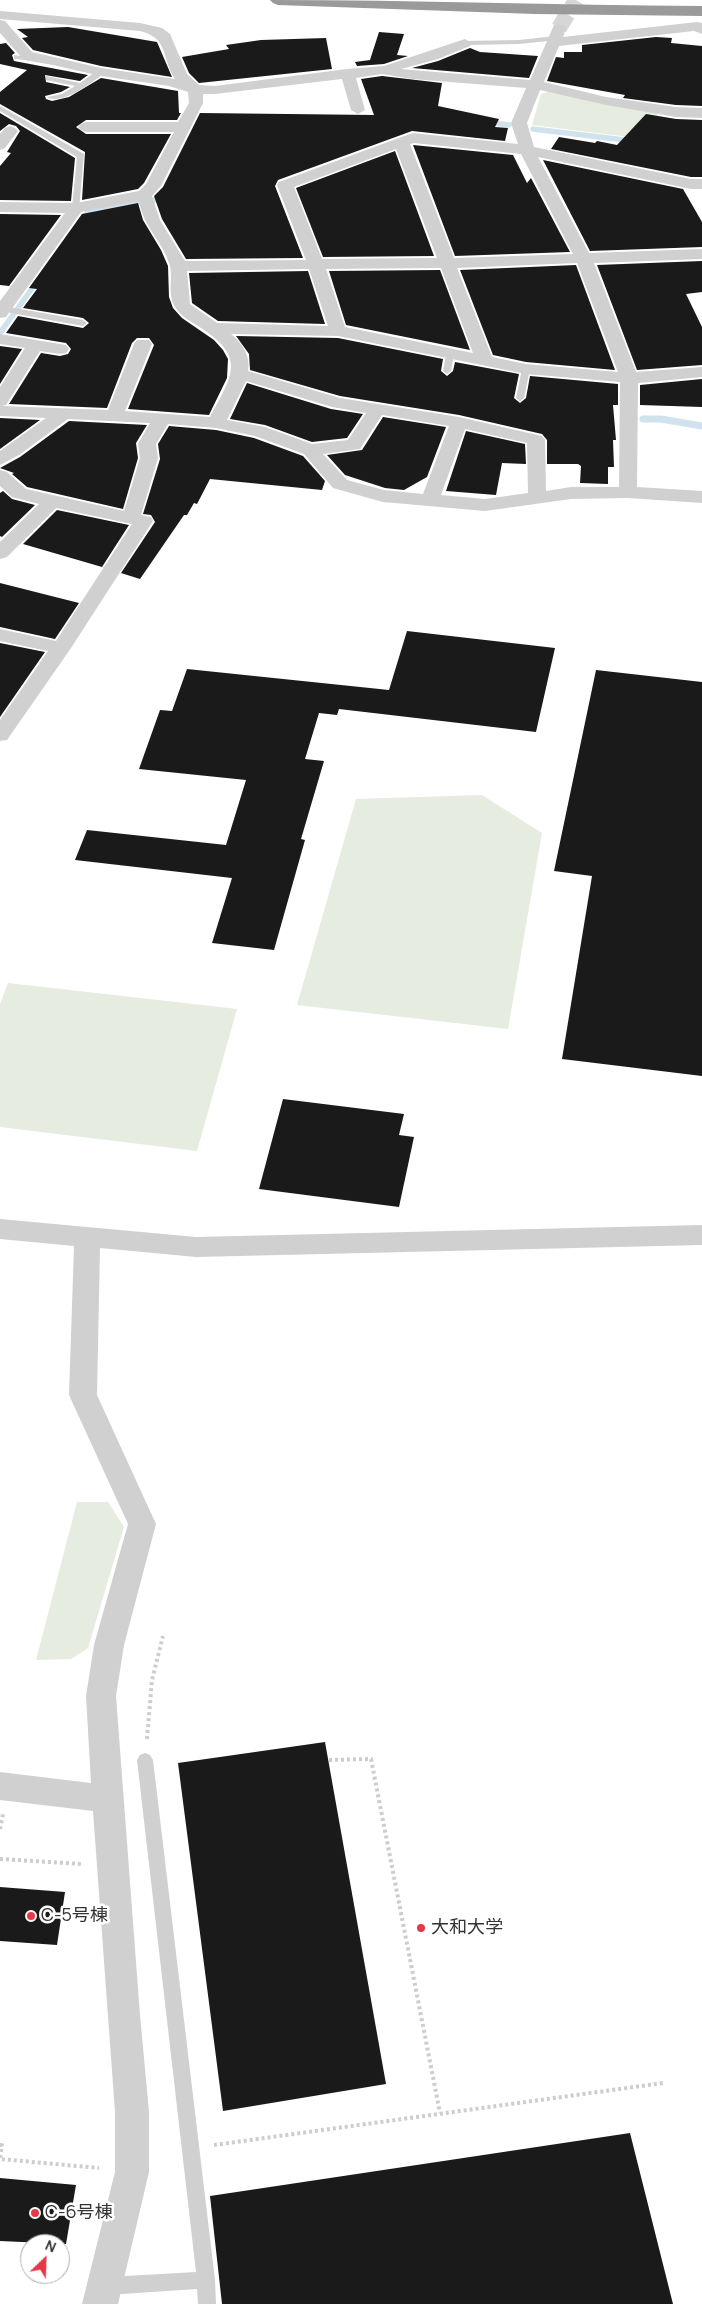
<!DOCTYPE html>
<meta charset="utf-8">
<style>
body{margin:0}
#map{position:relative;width:702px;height:2304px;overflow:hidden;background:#fff;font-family:Manrope,sans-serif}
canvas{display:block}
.north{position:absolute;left:20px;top:2234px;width:50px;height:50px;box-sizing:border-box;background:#fff;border:1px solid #adadad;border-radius:50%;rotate:24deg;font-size:14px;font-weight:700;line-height:20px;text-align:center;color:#333}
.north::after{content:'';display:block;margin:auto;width:18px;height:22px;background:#e63946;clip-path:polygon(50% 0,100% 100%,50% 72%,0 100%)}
</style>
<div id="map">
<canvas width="702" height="2304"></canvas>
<div class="north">N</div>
</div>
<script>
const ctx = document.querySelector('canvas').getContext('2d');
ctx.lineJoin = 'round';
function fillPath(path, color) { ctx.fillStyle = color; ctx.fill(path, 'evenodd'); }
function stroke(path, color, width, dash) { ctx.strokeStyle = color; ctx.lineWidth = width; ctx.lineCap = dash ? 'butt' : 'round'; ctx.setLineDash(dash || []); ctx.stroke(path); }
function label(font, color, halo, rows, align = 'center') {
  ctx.font = font + ' Manrope,"Noto Sans JP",sans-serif'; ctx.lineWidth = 5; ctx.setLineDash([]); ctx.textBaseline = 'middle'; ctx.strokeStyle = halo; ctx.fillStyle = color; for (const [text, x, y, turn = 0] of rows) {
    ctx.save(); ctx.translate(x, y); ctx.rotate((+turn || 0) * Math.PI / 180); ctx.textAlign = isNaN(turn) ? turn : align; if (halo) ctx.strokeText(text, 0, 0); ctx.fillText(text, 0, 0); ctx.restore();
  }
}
const green = new Path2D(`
 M551 91 658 113 654 140 532 125 541 94Z
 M482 795 542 833 508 1029 297 1005 356 799Z
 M8 983 237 1009 197 1151 0 1127V1004Z
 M77 1502H108L124 1527 88 1648 71 1659 36 1660Z`);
const streamFar1 = new Path2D(`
 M487 122 509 125
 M533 129 633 141
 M79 222 90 210 167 198
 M0 333 38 280`);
const stream = new Path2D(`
 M643 419H661L702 426`);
const building = new Path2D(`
 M68 27 157 42 172 77 101 66 33 50 22 38 28 37 17 29Z
 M379 32 404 34 397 55 408 56 384 64 357 66 355 62 370 60Z
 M656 37 672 38 671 43 702 46V106L676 105 623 98 625 95 547 81 556 57 564 58V52H582V45Z
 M326 38 332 69 199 83 189 73 182 57 229 49 226 45 261 40Z
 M6 43 15 53 12 55 14 61 88 75 80 81 45 75 46 82 70 87 61 92 45 96 46 99 52 101 69 97 101 78 178 91 179 113H181L177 120H86L76 127 86 134H171L144 183 138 189 82 200 85 152 0 104V92L27 70 0 64V44Z
 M470 48 480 52 538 56 529 78 412 68 438 61Z
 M382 76 442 83 438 106 499 119 495 127 508 128 505 141 412 131 278 180 275 186 303 258 186 259 162 219 154 196 163 187 200 113 374 115 361 79Z
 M0 113 75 158 71 201 0 200V166L11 153 7 152 20 131 16 126 9 124 0 131Z
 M646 114 676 119 702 120V177H691L551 149 559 137 595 143 597 141 617 145Z
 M413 145 513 155 527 183 531 178 570 252 455 256Z
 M395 151 434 256 323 257 296 188Z
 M543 160 683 189 702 222V247L590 251Z
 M138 203 143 220 161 250 168 266 169 297 173 308 182 318 214 340 223 350 228 359 227 378 209 415 128 409 154 345 149 338H137L132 343 107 408 9 404 41 353 60 356 68 354 71 349 66 343 6 333 18 316 83 328 89 323 83 318 23 308 37 289 29 288 82 214Z
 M0 214 61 215 9 286 0 285Z
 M702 261V292L686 294 702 327V365L637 370 597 265Z
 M576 265 615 370 526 362 493 355 460 270Z
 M440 270 470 350 346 325 329 271Z
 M308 271 325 324 218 321 192 303 189 273Z
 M236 336 338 338 443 359 441 371 447 376 453 371 455 362 519 374 514 398 520 403 526 398 530 376 618 384V405H613L616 440H613L614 467H608V484L580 483 581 466 578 464H547V440L542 434 459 415 340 396 250 370 249 354Z
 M0 346 22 349 0 384Z
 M702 379V407L640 405V385Z
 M247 383 331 409 363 414 347 438 312 442 265 425 230 419Z
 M383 417 446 427 427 477 404 490 385 488 345 475 327 455 362 450Z
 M0 418 40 420 0 449Z
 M69 421 147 425 136 443 138 458 123 509 27 487 12 474 14 473 0 468 20 457Z
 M169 426 216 430 254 438 303 456 325 481 322 490 210 479 197 504 194 503 187 515H184L140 579 121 573 155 522 151 515 143 514 160 459 158 444Z
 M466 431 525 444 526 464 502 463 496 495 446 491Z
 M3 491 12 499 35 505 2 537 0 536V493Z
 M57 510 129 525 102 567 23 544Z
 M0 583 79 603 55 639 0 627Z
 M407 631 555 648 536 732 339 709 337 715 319 713 305 759 324 761 301 839 305 840 274 950 212 943 232 878 75 860 87 830 226 845 246 780 139 769 160 710 172 711 187 669 389 690Z
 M0 643 45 652 0 717Z
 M596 670 702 682V1076L562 1059 592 876 554 871Z
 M283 1099 404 1114 399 1135 414 1137 399 1207 259 1189Z
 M325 1742 386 2084 223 2111 178 1763Z
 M0 1887 65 1892 57 1945 0 1941Z
 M630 2133 673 2304H222L210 2196Z
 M0 2178 76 2185 66 2244 0 2241Z`);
const minorTunnel = new Path2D(`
 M559 28 576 0`);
const path = new Path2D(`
 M147 1739 152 1680 163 1636
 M329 1760 371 1759 440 2113
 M0 1829 3 1814
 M0 1859 82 1864
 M0 2145H2L0 2159 99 2168
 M214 2145 663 2083`);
const service = new Path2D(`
 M555 36 559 38 558 40 519 44 465 45 461 43 465 41 519 40Z
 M14 55 54 61 58 63 54 65 17 59H14Z
 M98 70 105 72C94 82 61 106 47 97L62 94 75 86 46 80V76L80 83Z
 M0 106 84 154 79 210 72 208 77 157 0 111Z
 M3 306 83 320 87 323 83 326 0 311V307Z
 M450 352 454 355 451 371 447 374 443 371 446 355Z
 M526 366 530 369 524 398 520 401 516 398 522 369Z
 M145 1753 150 1755 153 1760 215 2280 216 2304H198L197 2289 107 2295 101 2292 98 2286 101 2280 107 2277 196 2272 137 1760 140 1755Z`);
const minor = new Path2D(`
 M0 11 140 23 162 28 170 34 187 74 199 85 215 86 347 69 384 66 465 39 472 43 470 46 438 59 401 69 530 80 554 25H564L566 28 563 37 697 22 702 23V34L694 31 559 46 544 82 606 97 676 107 702 108V118L676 117 606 105 540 90 527 123 534 147 691 179H702V189H691L538 157 589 253 702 249V259L594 263 636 372 702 367V377L638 383 637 487 702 491V503L628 498 571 499 485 511 383 502 333 488 304 454 255 436 216 428 168 424 156 444 158 458 141 515 151 517 153 521 71 648 7 740 0 741V720L48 651 0 641V629L56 641 132 524 56 508 7 557 0 559V542L39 504 12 497 0 486V470L7 472 26 489 124 511 140 458 138 444 150 423 68 419 19 455 0 465V451L46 418 0 416V387L25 348 0 344V334L66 345 69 349 66 353 60 354 40 351 6 405 2 406 108 410 134 344 137 340H149L152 344 125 411 210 417C232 376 247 358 201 328 192 322 181 317 175 307 167 294 173 279 170 266 163 241 144 229 139 201L81 212 6 317 0 318V301L65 213 0 212V202L76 203 139 191 146 184 174 132H86L81 130 78 127 81 124 86 122H178L189 103 188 92 169 86 101 76 22 58 0 33V20L5 21 32 52 101 68 175 79C161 57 169 38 140 31L0 19ZM382 74 412 79 526 88 511 123 518 144 413 133 396 139 279 182 277 185 306 260 185 261 160 220 152 196 161 186 203 103V94H215L342 79 351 110 358 114 365 110 356 78ZM414 143 521 154 573 254 454 258 410 144ZM396 149 437 258 322 259 294 187ZM577 263 618 372 526 364 492 357 457 268ZM441 268 473 353 345 327 326 269ZM309 269 328 326 217 323 190 304 187 271ZM231 334 338 336 526 374 620 382 619 487H571L546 491 545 440 542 436 459 417 340 398 248 371C251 356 242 343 231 334ZM246 381 332 407 366 413 348 440 312 444 265 427 227 420ZM382 415 449 426 423 494 384 490 347 480 323 454 360 449ZM465 429 527 443 528 493 485 499 441 495Z
 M10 126 15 128 18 131 5 148 0 150V134L5 128Z
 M0 1219 196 1237 702 1225V1245L196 1257 100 1248 97 1395 156 1524 124 1645 116 1696 140 2015 149 2112V2172L118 2304H82L115 2172V2112L93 1811 0 1800V1772L91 1783 86 1696 94 1645 128 1524 69 1395 74 1246 0 1239Z`);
const motorway = new Path2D(`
 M270 0C414 0 558 5 702 6V16L535 14 278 5 273 3Z`);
const markers = [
 [31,1916,5,"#e63946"],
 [421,1928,5,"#e63946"],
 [35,2213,5,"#e63946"]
];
const nearPoinames = [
 ["C-5号棟",41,1916],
 ["大和大学",431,1928],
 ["C-6号棟",45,2213]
];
fillPath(green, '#e6ecdf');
stroke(streamFar1, '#cfe2ee', 5.5);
stroke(stream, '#cfe2ee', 7);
fillPath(building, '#1a1a1a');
stroke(minorTunnel, '#d6d6d6', 16, [16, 8]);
stroke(path, '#cdcdcd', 4, [3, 3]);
fillPath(service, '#d0d0d0');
fillPath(minor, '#d0d0d0');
fillPath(motorway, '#9a9a9a');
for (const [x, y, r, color] of markers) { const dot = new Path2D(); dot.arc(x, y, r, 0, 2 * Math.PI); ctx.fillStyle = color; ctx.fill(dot); stroke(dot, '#fff', 2); }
label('18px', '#333', '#fff', nearPoinames, 'left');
</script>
